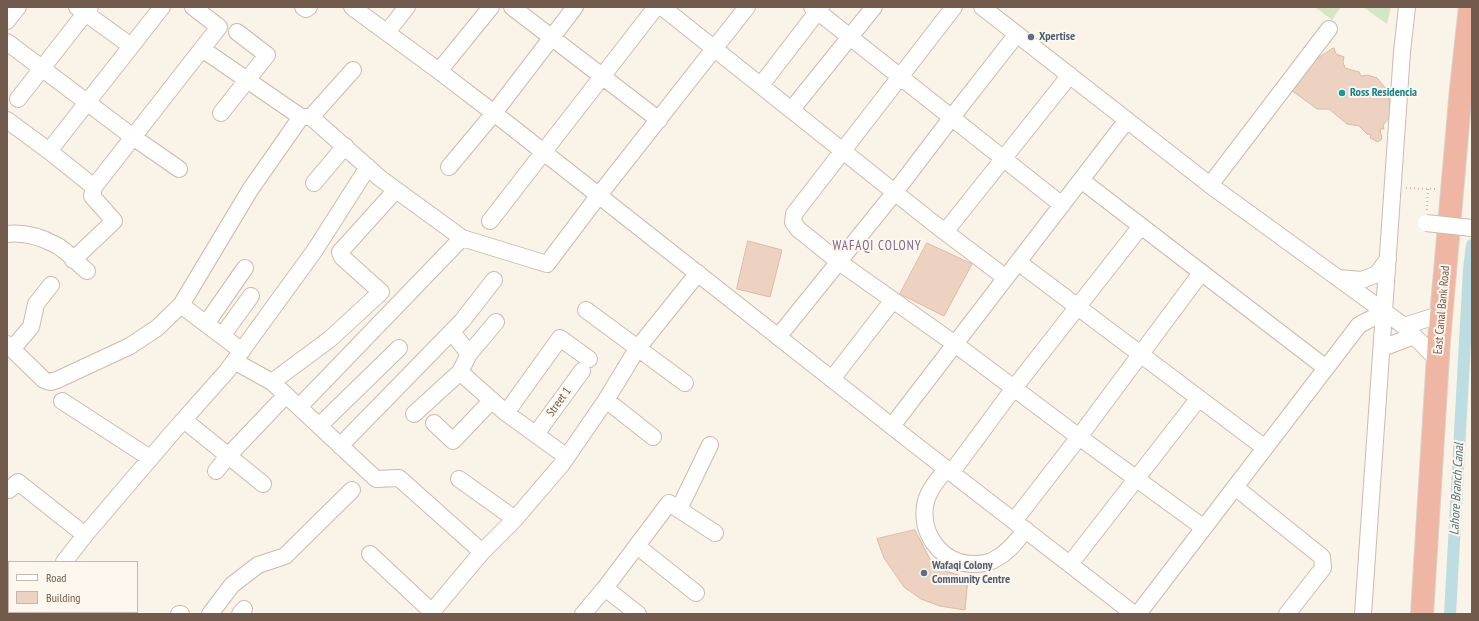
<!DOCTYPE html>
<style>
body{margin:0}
#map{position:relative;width:1479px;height:621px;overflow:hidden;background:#faf3e7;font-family:"PT Sans Narrow",sans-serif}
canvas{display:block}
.frame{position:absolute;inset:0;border:8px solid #725a4d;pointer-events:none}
.legend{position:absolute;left:8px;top:561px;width:130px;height:52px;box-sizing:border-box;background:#fdf7ed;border:1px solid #c5b8ad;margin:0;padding:5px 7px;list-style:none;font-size:12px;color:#725a4d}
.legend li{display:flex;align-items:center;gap:8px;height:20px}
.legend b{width:20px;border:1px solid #c5b8ad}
</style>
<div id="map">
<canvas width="1479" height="621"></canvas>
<div class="frame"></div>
<ul class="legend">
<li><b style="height:5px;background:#fff"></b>Road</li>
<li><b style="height:11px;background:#edd2c1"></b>Building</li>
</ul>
</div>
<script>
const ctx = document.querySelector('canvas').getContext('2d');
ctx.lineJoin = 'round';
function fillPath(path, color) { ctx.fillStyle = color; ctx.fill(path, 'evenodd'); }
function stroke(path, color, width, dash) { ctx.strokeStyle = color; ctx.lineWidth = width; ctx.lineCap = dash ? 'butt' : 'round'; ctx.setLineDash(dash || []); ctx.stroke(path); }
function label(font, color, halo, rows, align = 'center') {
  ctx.font = font + ' "PT Sans Narrow",sans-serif'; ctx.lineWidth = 4; ctx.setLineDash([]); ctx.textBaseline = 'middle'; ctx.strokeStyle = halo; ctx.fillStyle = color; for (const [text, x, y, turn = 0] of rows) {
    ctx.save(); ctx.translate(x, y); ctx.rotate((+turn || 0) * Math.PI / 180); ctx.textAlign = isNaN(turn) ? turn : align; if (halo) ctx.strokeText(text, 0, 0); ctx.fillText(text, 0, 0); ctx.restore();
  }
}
const green = new Path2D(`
 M1315 7H1341L1332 20Z
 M1363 7H1391L1387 24Z`);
const canal = new Path2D(`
 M1450 614 1469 269 1472 245`);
const building = new Path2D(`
 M1334 48 1336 54 1344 57 1343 62 1345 68 1359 72 1361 76 1368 75 1377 78 1387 90 1389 97 1391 116 1383 125 1384 129H1380L1382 139 1378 142 1370 138 1371 135 1367 134 1359 126 1347 124 1329 109H1317L1291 90 1315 60Z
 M748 241 782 250 770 297 737 289Z
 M927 243 972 264 944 316 900 294Z
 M915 530 931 561 939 569 968 578 965 610 940 606 921 599 904 587 884 558 877 539Z`);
const path = new Path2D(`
 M1406 188 1435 189
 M1427 210 1428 189`);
const minor = new Path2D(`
 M77 7 131 46
 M303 7 306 9 309 7
 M352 7 439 71 494 113 913 443 1134 614
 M512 7 659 120
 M662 7 932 222 1006 278
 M812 7 1062 205
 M954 7 794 214 793 222 798 229 839 262 955 344 1079 437 1204 528
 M982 7 1210 185 1404 326 1442 314
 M7 21 18 7
 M387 32 407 7
 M7 42 133 137 179 169
 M202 49 301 117H311L381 179 462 238 547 264 599 195 747 7
 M439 71 491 7
 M761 85 821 7
 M18 99 90 7
 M792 109 874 7
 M221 113 267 55 237 32
 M311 117 353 70
 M7 120 49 151 94 187 219 27 193 7
 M49 151 162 7
 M449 167 494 113 575 7
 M1081 180 1326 368
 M314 183 345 146
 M1210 185 1329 29
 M490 221 656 7
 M945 232 1070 75
 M7 234C23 232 41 237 56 245 65 249 78 264 87 271
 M73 260 114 221 92 196 94 187
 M1018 262 1265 448
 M1338 278 1362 280 1377 274 1388 259
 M181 305 242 351
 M586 310 685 383
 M496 322 469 354 460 372 506 413 567 457
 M206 324 245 268
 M1404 326 1438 360
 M452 332 469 354
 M222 336 251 296
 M778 337 895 192 952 117 1017 34
 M7 344 44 380 50 382 57 380 130 346 157 328 181 305 250 190 301 117
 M1382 348 1414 336
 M12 349 31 327 36 304 51 285
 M234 361 272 382 376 479 399 478 482 552
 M832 379 893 300
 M272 382 330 339 381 292 342 257 340 252 396 190
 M606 400 653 437
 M62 401 150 458
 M299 407 462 238
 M506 413 560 338 589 359
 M414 414 460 372
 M184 420 263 484
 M434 423 453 441 492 400
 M319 426 399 348
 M892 426 1127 120
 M536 434 582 371
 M340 446 462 321 494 280
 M946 469C938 480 927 491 925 506 921 536 943 564 974 564 982 564 990 563 997 558 1009 552 1017 540 1026 530
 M216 471 228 456 286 395
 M951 473 1014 388 1141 226
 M459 479 515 519
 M1235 487 1322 557 1323 568 1287 614
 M7 489 9 490 18 482 85 535
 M679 509 710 445
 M1014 521 1079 437 1201 273
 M637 546 696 593
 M370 554 432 612
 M64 562 85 535 172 433 227 371 315 250 368 167
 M1070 564 1199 398
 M605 588 638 614
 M24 614 25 612
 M179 614H181
 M210 614 232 585 258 565 285 556 352 490
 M240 614 244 609
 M430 614 482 552 515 519 562 464 606 400 637 349 698 273
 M583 614 605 588 669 503 715 533
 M1138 614 1359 325 1384 312
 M1363 614 1402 52 1407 7`);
const highway = new Path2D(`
 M1422 614 1439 340 1461 89 1470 7`);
const minorBridge = new Path2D(`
 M1426 223 1472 228`);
const markers = [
 [1031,37,4,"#5c6f8a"],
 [1342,93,4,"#0f9aa8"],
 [924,573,4,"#5c6f8a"]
];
const serviceNames = [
 ["Xpertise",1039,37],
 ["Wafaqi Colony",932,566],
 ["Community Centre",932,580]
];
const cultureNames = [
 ["Ross Residencia",1350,93]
];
const streetNames = [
 ["East Canal Bank Road",1442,310,-85],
 ["Street 1",559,402,-54]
];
const neighbourhoodNames = [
 ["WAFAQI COLONY",877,246]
];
const waterNames = [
 ["Lahore Branch Canal",1457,489,-87]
];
fillPath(green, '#d3e7c6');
stroke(canal, '#bddde2', 12);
fillPath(building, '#edd2c1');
stroke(building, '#deb9a2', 1);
stroke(minor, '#cbbbae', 18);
stroke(highway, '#d8d1cd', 24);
stroke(path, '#d2b6a4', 2, [1, 3]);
stroke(minor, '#fff', 16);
stroke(highway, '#efb7a3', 22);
stroke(minorBridge, '#cbbbae', 18, []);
stroke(minorBridge, '#fff', 16);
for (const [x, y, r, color] of markers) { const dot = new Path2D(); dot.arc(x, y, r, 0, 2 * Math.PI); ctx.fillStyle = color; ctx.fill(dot); stroke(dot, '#fdf7ed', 1.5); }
label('bold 12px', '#4e5e75', '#fdf7ed', serviceNames, 'left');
label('bold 12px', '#0d838f', '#fdf7ed', cultureNames, 'left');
label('12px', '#725a4d', '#fdf7ed', streetNames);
ctx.letterSpacing = '1px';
label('13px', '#80668d', '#fdf7ed', neighbourhoodNames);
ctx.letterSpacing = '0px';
label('italic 13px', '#46737c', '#fdf7ed', waterNames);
</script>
